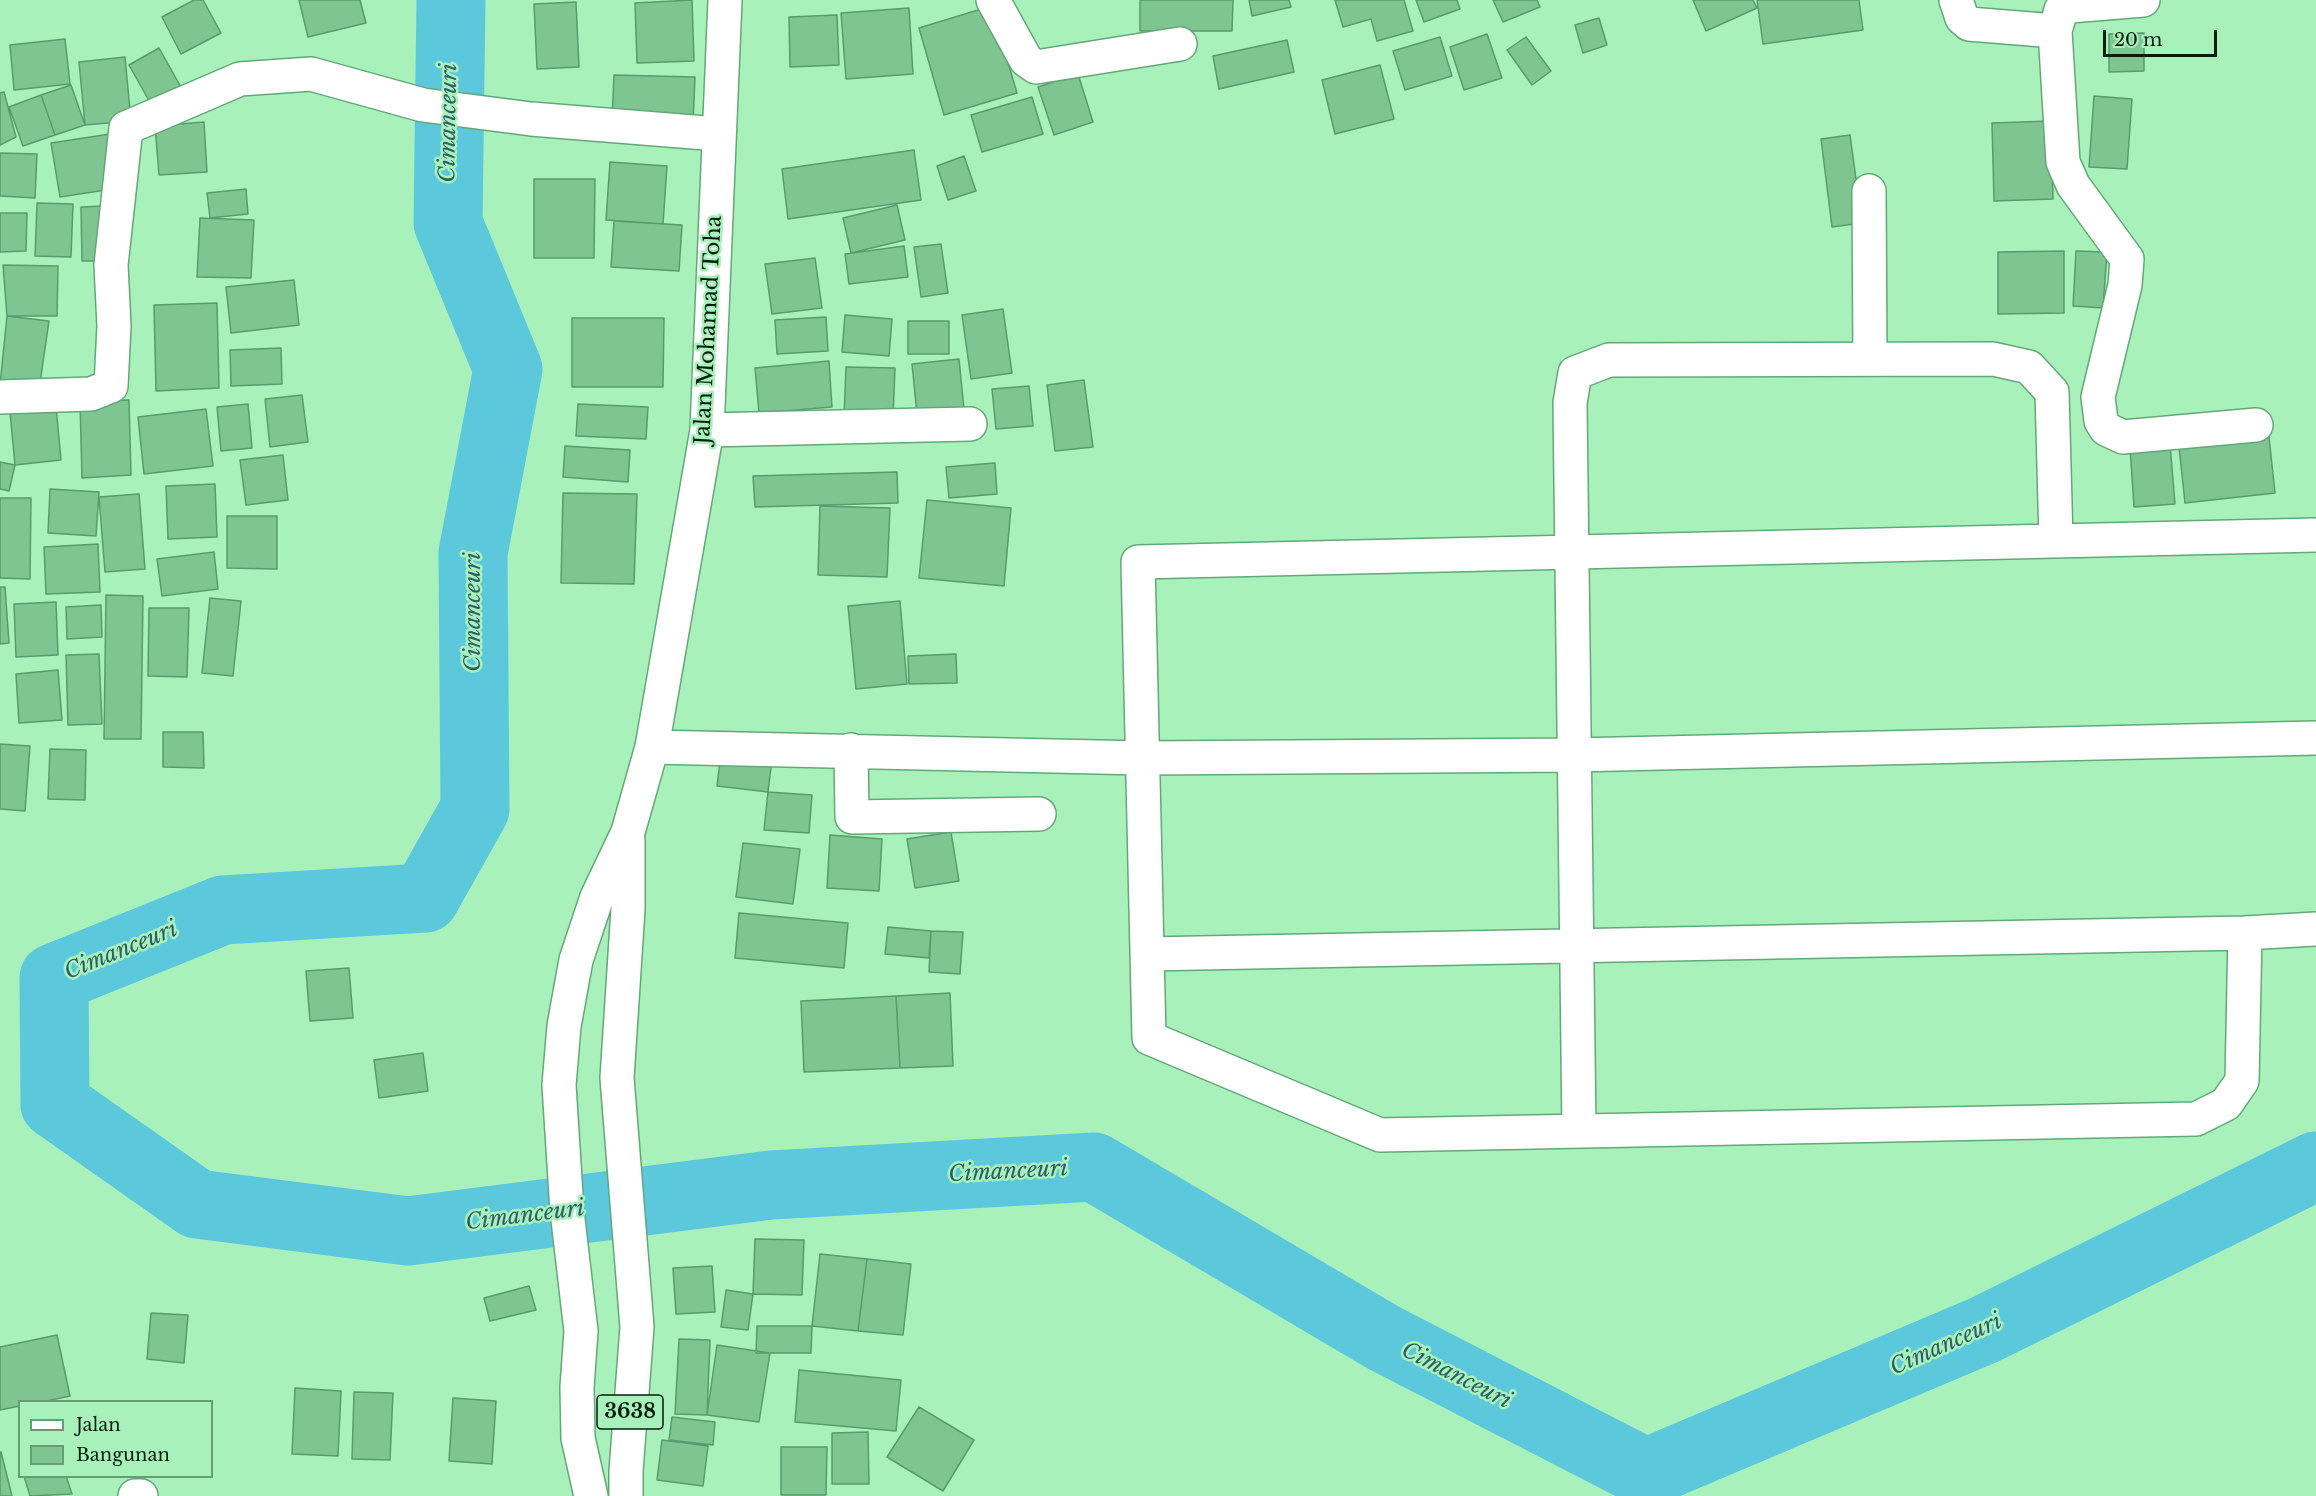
<!DOCTYPE html>
<style>
body{margin:0}
#map{position:relative;width:2316px;height:1496px;overflow:hidden;background:#a8f1bb;font-family:"Libre Baskerville",serif}
canvas{display:block}
.legend{position:absolute;left:18px;top:1400px;width:195px;height:78px;box-sizing:border-box;background:#a8f1bb;border:2px solid #659d75;margin:0;padding:8px 10px;list-style:none;font-size:18px;color:#011e0b}
.legend li{display:flex;align-items:center;gap:12px;height:30px}
.legend b{width:30px;border:2px solid #659d75}
.scale{position:absolute;left:2103px;top:30px;width:114px;height:27px;box-sizing:border-box;border:3px solid #011e0b;border-top:0;padding-left:8px;font-size:18px;line-height:21px;white-space:nowrap;color:#011e0b;-webkit-text-stroke:4px #a8f1bb;paint-order:stroke}
</style>
<div id="map">
<canvas width="2316" height="1496"></canvas>
<ul class="legend">
<li><b style="height:8px;background:#fff"></b>Jalan</li>
<li><b style="height:16px;background:#7fc592"></b>Bangunan</li>
</ul>
<div class="scale">20 m</div>
</div>
<script>
const ctx = document.querySelector('canvas').getContext('2d');
ctx.lineJoin = 'round';
function stroke(path, color, width, dash) { ctx.strokeStyle = color; ctx.lineWidth = width; ctx.lineCap = dash ? 'butt' : 'round'; ctx.setLineDash(dash || []); ctx.stroke(path); }
function fillPath(path, color) { ctx.fillStyle = color; ctx.fill(path, 'evenodd'); }
function label(font, color, halo, rows, align = 'center') {
  ctx.font = font + ' "Libre Baskerville",serif'; ctx.lineWidth = 5; ctx.setLineDash([]); ctx.textBaseline = 'middle'; ctx.strokeStyle = halo; ctx.fillStyle = color; for (const [text, x, y, turn = 0] of rows) {
    ctx.save(); ctx.translate(x, y); ctx.rotate((+turn || 0) * Math.PI / 180); ctx.textAlign = isNaN(turn) ? turn : align; if (halo) ctx.strokeText(text, 0, 0); ctx.fillText(text, 0, 0); ctx.restore();
  }
}
const river = new Path2D(`
 M451 0 448 223 508 369 473 553 475 809 425 898 223 910 54 978 55 1104 197 1204 408 1231 771 1185 1094 1167 1384 1338 1646 1473 1984 1330 2316 1166`);
const building = new Path2D(`
 M194 0H203L221 33 181 54 162 17Z
 M299 0H360L366 23 308 37Z
 M692 0 694 61 637 63 635 3Z
 M1140 0H1233L1232 31H1140Z
 M1249 0H1289L1291 7 1252 16Z
 M1335 0H1404L1413 31 1377 41 1371 19 1343 27Z
 M1416 0H1457L1460 9 1424 22Z
 M1493 0H1537L1540 7 1503 22Z
 M1693 0H1753L1757 8 1706 31Z
 M1757 0H1859L1863 30 1763 44Z
 M576 2 579 67 537 69 534 4Z
 M991 6 1017 93 944 115 919 28Z
 M909 8 913 74 846 79 841 13Z
 M837 15 839 65 790 67 789 17Z
 M1599 18 1607 45 1583 53 1575 25Z
 M2144 33V71L2109 72V34Z
 M1487 34 1502 78 1464 90 1450 47Z
 M1440 37 1452 76 1405 90 1393 51Z
 M1526 37 1551 71 1532 85 1507 50Z
 M65 39 70 84 14 90 10 45Z
 M1287 40 1294 72 1219 89 1213 56Z
 M159 48 182 89 152 106 129 65Z
 M125 57 131 121 85 125 79 62Z
 M1380 65 1394 119 1335 134 1322 80Z
 M1078 74 1093 122 1054 135 1038 87Z
 M614 75 695 77 693 123 612 120Z
 M71 85 85 125 55 135 41 95Z
 M4 92 16 137 0 145V93Z
 M41 95 55 135 23 146 9 107Z
 M2094 96 2132 99 2127 169 2089 167Z
 M1032 97 1043 134 982 152 971 115Z
 M2051 121 2053 199 1994 201 1992 123Z
 M204 122 207 172 159 175 155 126Z
 M110 134 119 188 60 197 51 143Z
 M1850 135 1862 223 1832 227 1821 139Z
 M914 150 921 200 788 219 782 169Z
 M0 153 37 154 35 198 0 196Z
 M964 156 976 191 948 200 937 166Z
 M610 162 667 166 663 224 606 220Z
 M534 179H595L594 258H534Z
 M246 189 248 214 210 218 207 193Z
 M37 203 73 204 71 257 35 256Z
 M897 205 905 240 851 253 843 218Z
 M105 206 106 261H82L81 207Z
 M0 213H27L26 251 0 252Z
 M200 218 254 220 251 278 197 277Z
 M614 221 682 225 679 271 611 267Z
 M941 244 948 293 921 297 914 247Z
 M904 246 908 277 849 284 845 254Z
 M2064 251V313L1998 314V252Z
 M2076 251 2107 252 2103 308 2073 306Z
 M815 258 822 308 772 314 765 264Z
 M3 265 58 266 57 316H7Z
 M294 280 299 325 231 333 226 287Z
 M217 303 219 388 156 391 154 305Z
 M1003 309 1012 373 971 379 962 315Z
 M845 315 892 319 889 356 842 352Z
 M7 316 49 321 39 390 0 385Z
 M826 317 828 351 777 354 775 320Z
 M572 318H664L663 387H572Z
 M908 321H949V354H908Z
 M281 348 282 384 231 386 230 350Z
 M959 359 964 409 917 414 912 364Z
 M829 361 832 407 759 413 755 368Z
 M846 367 895 368 893 419 844 417Z
 M1084 380 1093 447 1055 451 1047 385Z
 M1029 386 1033 426 996 429 992 389Z
 M302 395 308 442 270 447 265 399Z
 M129 400 131 475 82 478 80 402Z
 M248 404 252 448 221 451 217 407Z
 M578 404 648 407 646 439 576 436Z
 M56 406 61 460 15 465 10 412Z
 M206 409 213 466 144 474 138 417Z
 M2269 437 2275 493 2185 503 2179 447Z
 M2170 444 2175 504 2134 507 2130 447Z
 M565 446 630 450 628 482 563 477Z
 M283 455 288 500 246 505 240 460Z
 M0 462 15 465 9 491 0 489Z
 M995 463 997 494 949 498 946 467Z
 M897 472 898 503 755 507 753 476Z
 M215 484 217 537 168 539 166 486Z
 M50 489 99 492 96 536 48 533Z
 M563 493 637 494 634 584 561 583Z
 M139 494 145 569 105 572 99 497Z
 M0 498H31L30 579 0 578Z
 M927 500 1011 508 1004 586 919 578Z
 M820 506 890 508 887 577 818 575Z
 M227 516H277V569L227 568Z
 M98 544 100 592 46 594 44 547Z
 M214 552 218 589 162 596 157 559Z
 M0 587H5L9 643 0 644Z
 M106 595 143 596 141 739H104Z
 M210 598 241 601 233 676 202 673Z
 M900 601 907 684 856 689 848 606Z
 M56 602 58 655 16 657 14 604Z
 M101 605 102 637 67 639 66 607Z
 M149 608H189L187 677 148 676Z
 M99 654 102 724 68 725 66 655Z
 M956 654 957 683 909 684 908 656Z
 M58 670 62 720 19 723 16 674Z
 M163 732H203L204 768 163 767Z
 M0 744 30 746 25 811 0 809Z
 M50 749 86 750 85 800 48 799Z
 M721 752 772 759 768 792 717 786Z
 M768 792 812 795 809 833 764 830Z
 M951 832 959 881 915 888 907 839Z
 M830 835 882 839 879 891 827 888Z
 M743 843 800 849 793 904 736 897Z
 M739 913 848 923 844 968 735 958Z
 M888 927 931 931 929 958 885 954Z
 M931 931 963 932 960 974 929 972Z
 M349 968 353 1018 310 1021 306 971Z
 M950 993 953 1066 900 1068 896 996Z
 M896 996 900 1068 804 1072 801 1001Z
 M423 1053 428 1091 379 1098 374 1060Z
 M755 1239 804 1240 802 1295 753 1294Z
 M820 1254 867 1259 858 1331 812 1326Z
 M867 1259 911 1264 903 1335 858 1331Z
 M712 1266 715 1312 676 1314 673 1268Z
 M529 1286 536 1310 490 1321 484 1298Z
 M726 1290 753 1294 748 1330 721 1327Z
 M151 1313 188 1315 184 1363 147 1359Z
 M757 1326H812L811 1353H756Z
 M57 1335 70 1396 42 1402H20V1406L0 1410V1347Z
 M679 1339 710 1340 707 1415 675 1414Z
 M717 1345 770 1353 759 1422 707 1415Z
 M799 1370 901 1380 896 1431 795 1422Z
 M295 1388 341 1391 338 1456 292 1454Z
 M354 1392 393 1393 390 1460 352 1459Z
 M453 1398 496 1401 492 1464 449 1461Z
 M919 1407 974 1440 943 1491 887 1457Z
 M672 1417 715 1422 713 1445 669 1440Z
 M868 1432 869 1484H832V1433Z
 M662 1440 708 1446 703 1486 657 1480Z
 M781 1447H827L826 1495H781Z
 M0 1452H1L12 1496H0Z
 M24 1476H66L72 1494 30 1496Z`);
const minor = new Path2D(`
 M993 0 1026 60 1036 67 1180 44
 M1956 0 1962 18 1969 24 2055 31
 M2143 0 2070 6 2061 10 2055 31 2063 162 2073 185 2127 259 2125 285 2098 397 2101 421 2106 429 2123 437 2256 425
 M1869 191 1870 359
 M0 397 91 394 111 386 114 326 111 265 126 128 240 79 311 74 423 105 531 119 718 134
 M707 430 970 424
 M2316 535 1138 562 1149 1038 1380 1135 2196 1119 2226 1104 2242 1081 2245 933 2316 929
 M652 747 1143 758 1574 755 2316 738
 M851 750 852 817 1039 814
 M1147 954 2245 933
 M1579 1131 1570 403 1575 373 1609 360 1993 359 2029 367 2052 392 2056 541
 M135 1496H141`);
const major = new Path2D(`
 M591 1496 578 1438 577 1387 581 1331 567 1211 559 1085 564 1026 576 960 597 897 628 832 652 747 707 430 725 0
 M626 1496V1471L637 1327 617 1078 628 909V840`);
const shields = [
 [630,1412,66]
];
const shieldNames = [
 ["3638",630,1412]
];
const streetNames = [
 ["Jalan Mohamad Toha",709,330,-87]
];
const waterNames = [
 ["Cimanceuri",449,123,-89],
 ["Cimanceuri",474,612,-90],
 ["Cimanceuri",121,951,-22],
 ["Cimanceuri",1008,1172,-3],
 ["Cimanceuri",525,1216,-7],
 ["Cimanceuri",1946,1345,-24],
 ["Cimanceuri",1456,1376,27]
];
stroke(river, '#5cc8dc', 69);
fillPath(building, '#7fc592');
stroke(building, '#569d6b', 1.5);
stroke(minor, '#62a977', 36);
stroke(major, '#62a977', 36);
stroke(minor, '#fff', 33);
stroke(major, '#fff', 33);
for (const [x, y, w] of shields) { const box = new Path2D(); box.roundRect(x - w / 2, y - 17, w, 34, 4.5); ctx.fillStyle = '#a8f1bb'; ctx.fill(box); stroke(box, '#011e0b', 1.5); }
label('bold 20px', '#011e0b', null, shieldNames);
label('21px', '#011e0b', '#a8f1bb', streetNames);
label('italic 22px', '#2f5d66', '#a8f1bb', waterNames);
</script>
